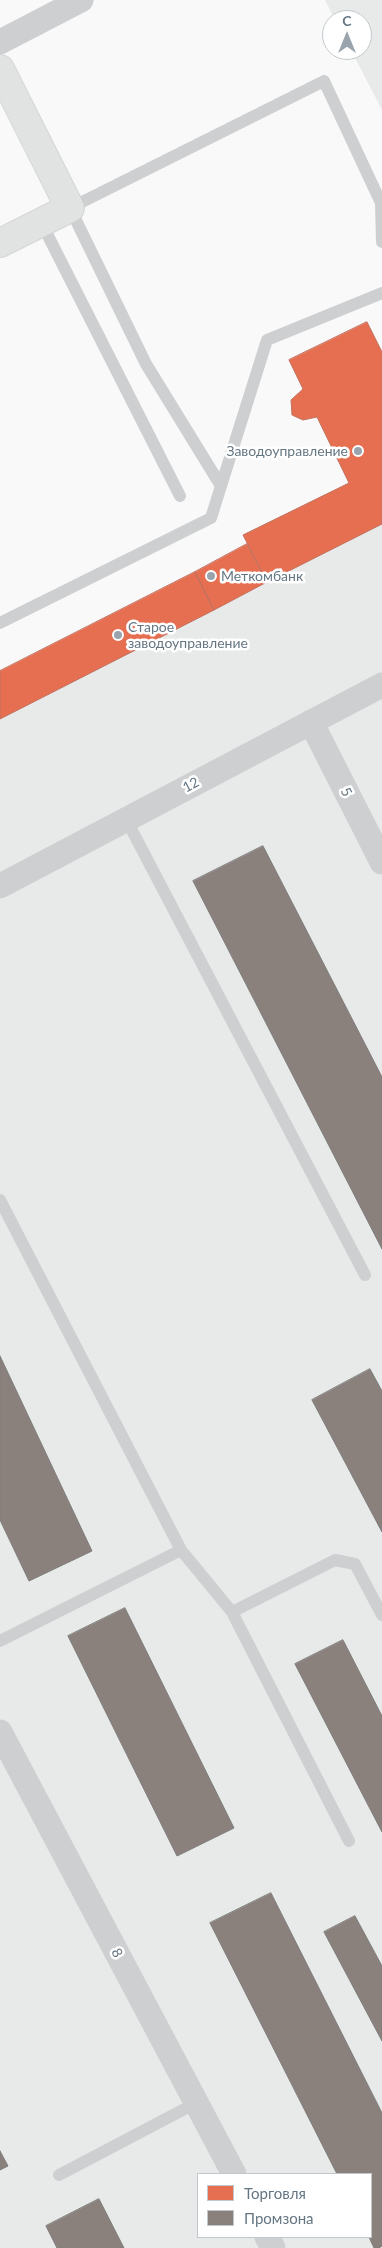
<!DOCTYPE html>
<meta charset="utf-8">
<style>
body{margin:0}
#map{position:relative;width:382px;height:2248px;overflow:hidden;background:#f9f9f9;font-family:Lato,sans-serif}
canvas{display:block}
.legend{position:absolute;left:197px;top:2173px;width:175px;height:65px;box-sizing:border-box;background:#fff;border:1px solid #c1c8cd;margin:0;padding:6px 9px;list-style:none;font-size:15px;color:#657683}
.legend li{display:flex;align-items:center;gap:10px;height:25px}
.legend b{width:25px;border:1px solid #c1c8cd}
.north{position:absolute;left:322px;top:10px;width:50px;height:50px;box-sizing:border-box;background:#fff;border:1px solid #c1c8cd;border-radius:50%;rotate:0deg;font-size:14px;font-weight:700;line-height:20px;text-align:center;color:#657683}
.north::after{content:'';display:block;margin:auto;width:18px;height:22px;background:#99a4ac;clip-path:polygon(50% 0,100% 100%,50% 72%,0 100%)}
</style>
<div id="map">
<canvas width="382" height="2248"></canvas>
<ul class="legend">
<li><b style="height:14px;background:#e76f51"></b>Торговля</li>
<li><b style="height:14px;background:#8a817c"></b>Промзона</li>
</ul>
<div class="north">С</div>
</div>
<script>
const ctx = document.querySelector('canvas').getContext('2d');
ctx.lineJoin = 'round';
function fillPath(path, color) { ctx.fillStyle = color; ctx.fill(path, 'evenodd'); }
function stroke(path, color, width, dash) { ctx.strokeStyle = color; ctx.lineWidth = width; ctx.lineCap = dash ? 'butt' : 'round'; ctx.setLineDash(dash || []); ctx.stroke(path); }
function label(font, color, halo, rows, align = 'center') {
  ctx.font = font + ' Lato,sans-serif'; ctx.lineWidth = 5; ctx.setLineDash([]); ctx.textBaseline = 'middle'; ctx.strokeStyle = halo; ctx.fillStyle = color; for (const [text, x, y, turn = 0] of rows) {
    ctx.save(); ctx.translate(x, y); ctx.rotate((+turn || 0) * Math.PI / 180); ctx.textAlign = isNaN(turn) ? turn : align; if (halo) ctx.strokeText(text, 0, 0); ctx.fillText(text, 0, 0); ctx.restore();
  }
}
const built = new Path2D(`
 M325 0H382V110L351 50H362V20H335Z
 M382 524V2248H0V719ZM198 2174H371V2237H198Z`);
const shops = new Path2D(`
 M367 322 382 352V524L267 582 243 535 349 483 317 417 303 420 292 415 291 400 303 389 289 360Z
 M247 544 267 582 214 610 195 572Z
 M195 572 214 610 0 719V671Z`);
const industry = new Path2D(`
 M263 846 382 1077V1249L193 881Z
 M0 1356 92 1551 29 1581 0 1520Z
 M370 1369 382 1391V1532L312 1400Z
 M125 1608 234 1828 177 1856 68 1636Z
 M343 1640 382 1716V1832L295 1664Z
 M271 1893 382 2113V2246L379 2248H374L369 2237H371V2174H337L210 1923Z
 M355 1916 382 1966V2041L324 1932Z
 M0 2151 8 2166 0 2170Z
 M99 2199 124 2248H57L46 2226Z`);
const lane = new Path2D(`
 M41 222 180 496
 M221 486 267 340 382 293
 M0 623 211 518 221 486 146 364 70 208 324 81 381 203 382 242
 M126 819 365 1275
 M0 1200 181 1550 232 1612 349 1841
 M232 1612 335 1560 355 1564 382 1615
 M0 1641 181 1550
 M59 2175 196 2103`);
const street = new Path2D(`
 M0 42 81 0
 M311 722 382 862
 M0 886 382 685
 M0 1732 234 2174
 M267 2237 273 2248`);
const secondary = new Path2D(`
 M0 69 70 208 0 243`);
const markers = [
 [358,451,5,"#99a4ac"],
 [211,576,5,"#99a4ac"],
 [118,635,5,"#99a4ac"]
];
const poiNames = [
 ["Заводоуправление",348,451,"right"],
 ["Меткомбанк",221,576],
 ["Старое",128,627],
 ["заводоуправление",128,643]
];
const streetNames = [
 ["12",191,785,-28],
 ["5",346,792,63],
 ["8",117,1953,62]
];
fillPath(built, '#e8e9e9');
fillPath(shops, '#e76f51');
stroke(shops, '#c07160', 1);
fillPath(industry, '#8a817c');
stroke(industry, '#7f7e7e', 1);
stroke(secondary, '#d5d6d7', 30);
stroke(lane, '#cecfd0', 12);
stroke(street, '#cecfd0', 25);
stroke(secondary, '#e1e2e2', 28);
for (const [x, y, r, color] of markers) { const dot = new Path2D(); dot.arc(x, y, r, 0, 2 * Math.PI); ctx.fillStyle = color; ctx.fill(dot); stroke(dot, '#fff', 2); }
label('14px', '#657683', '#fff', poiNames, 'left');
label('14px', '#657683', '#fff', streetNames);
</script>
